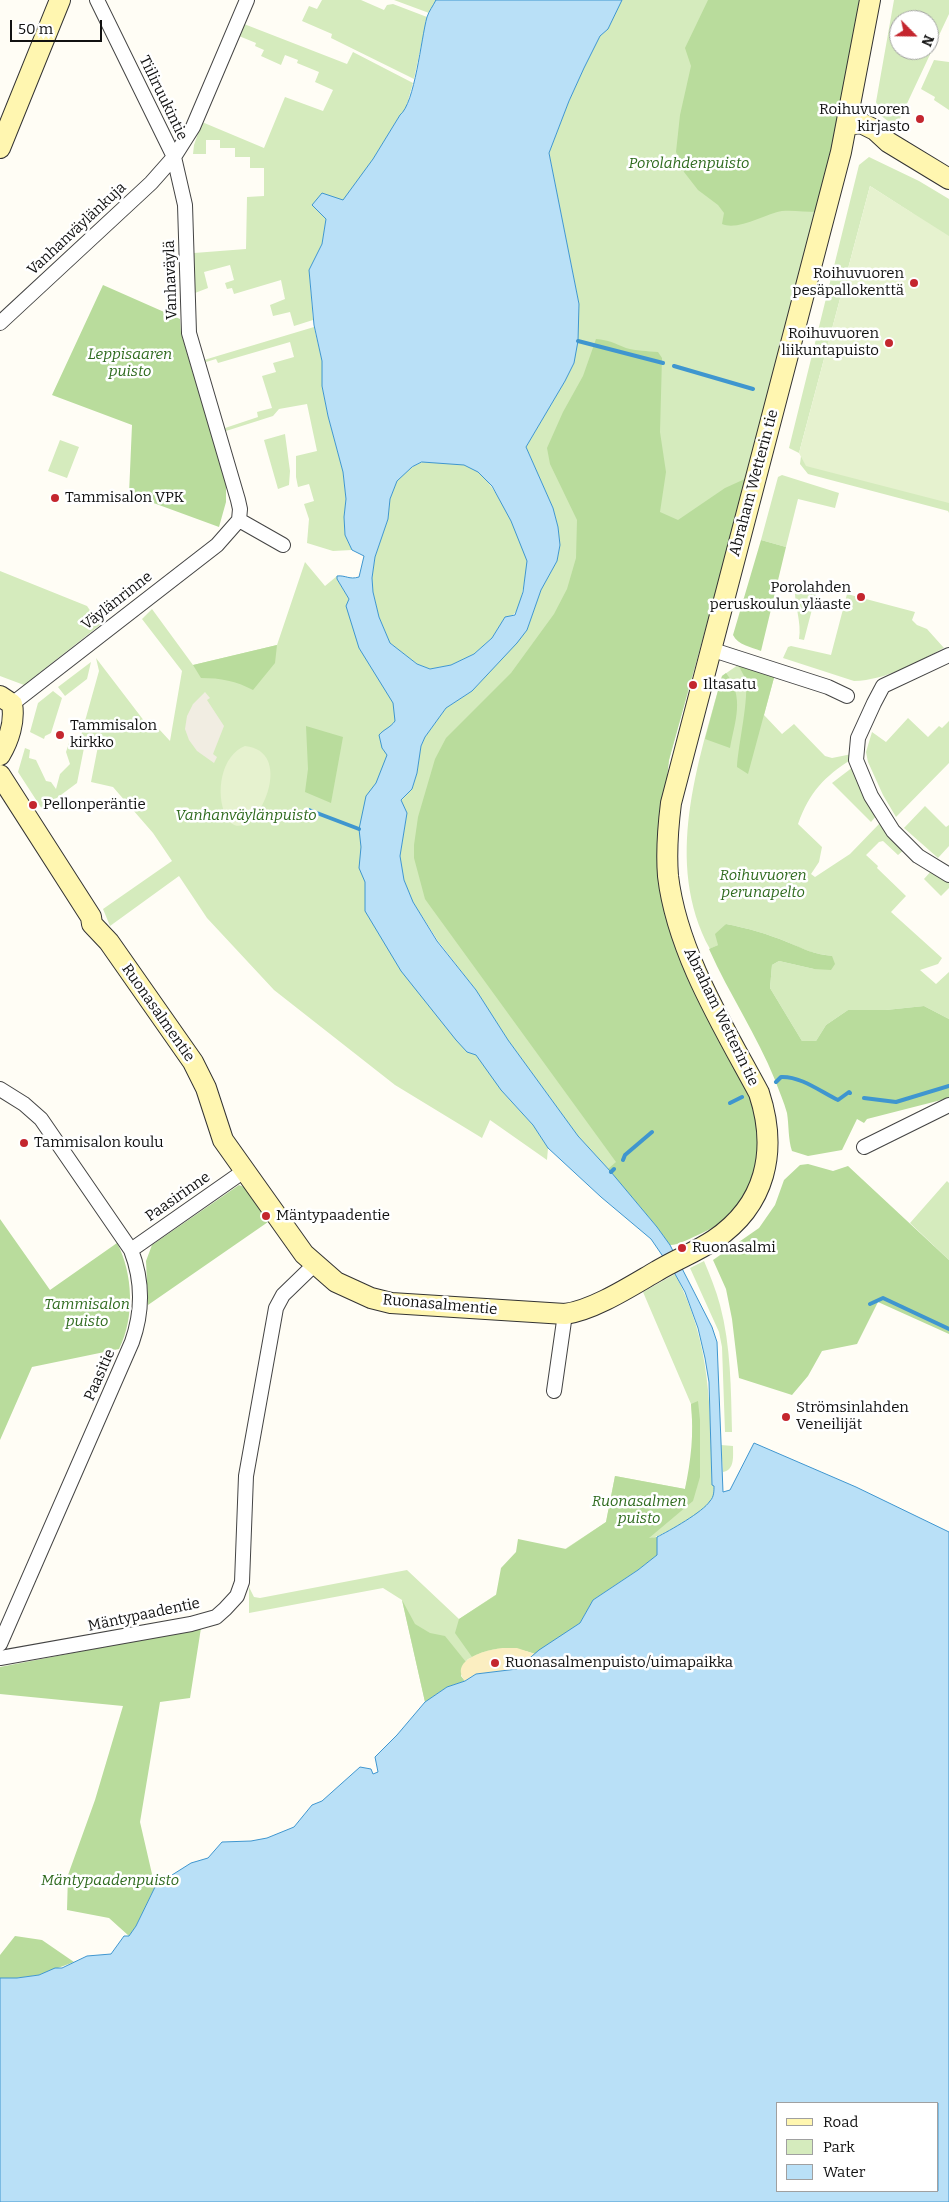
<!DOCTYPE html>
<meta charset="utf-8">
<style>
body{margin:0}
#map{position:relative;width:949px;height:2202px;overflow:hidden;background:#fffdf5;font-family:Bitter,serif}
canvas{display:block}
.legend{position:absolute;left:776px;top:2102px;width:162px;height:90px;box-sizing:border-box;background:#fff;border:1px solid #a0a0a0;margin:0;padding:6px 9px;list-style:none;font-size:15px;color:#111}
.legend li{display:flex;align-items:center;gap:10px;height:25px}
.legend b{width:25px;border:1px solid #a0a0a0}
.north{position:absolute;left:889px;top:10px;width:50px;height:50px;box-sizing:border-box;background:#fff;border:1px solid #a0a0a0;border-radius:50%;rotate:113deg;font-size:14px;font-weight:700;line-height:20px;text-align:center;color:#111}
.north::after{content:'';display:block;margin:auto;width:18px;height:22px;background:#c4262e;clip-path:polygon(50% 0,100% 100%,50% 72%,0 100%)}
.scale{position:absolute;left:10px;top:20px;width:92px;height:22px;box-sizing:border-box;border:2px solid #111;border-top:0;padding-left:6px;font-size:15px;line-height:18px;white-space:nowrap;color:#111;-webkit-text-stroke:4px #fff;paint-order:stroke}
</style>
<div id="map">
<canvas width="949" height="2202"></canvas>
<ul class="legend">
<li><b style="height:6px;background:#fff6b0"></b>Road</li>
<li><b style="height:14px;background:#d5ebbd"></b>Park</li>
<li><b style="height:14px;background:#b9e0f7"></b>Water</li>
</ul>
<div class="north">N</div>
<div class="scale">50 m</div>
</div>
<script>
const ctx = document.querySelector('canvas').getContext('2d');
ctx.lineJoin = 'round';
function fillPath(path, color) { ctx.fillStyle = color; ctx.fill(path, 'evenodd'); }
function stroke(path, color, width, dash) { ctx.strokeStyle = color; ctx.lineWidth = width; ctx.lineCap = dash ? 'butt' : 'round'; ctx.setLineDash(dash || []); ctx.stroke(path); }
function label(font, color, halo, rows, align = 'center') {
  ctx.font = font + ' Bitter,serif'; ctx.lineWidth = 5; ctx.setLineDash([]); ctx.textBaseline = 'middle'; ctx.strokeStyle = halo; ctx.fillStyle = color; for (const [text, x, y, turn = 0] of rows) {
    ctx.save(); ctx.translate(x, y); ctx.rotate((+turn || 0) * Math.PI / 180); ctx.textAlign = isNaN(turn) ? turn : align; if (halo) ctx.strokeText(text, 0, 0); ctx.fillText(text, 0, 0); ctx.restore();
  }
}
const green = new Path2D(`
 M322 0H361L384 10 387 5 393 4 427 17 414 79 331 38 332 34 302 21 309 6 317 9Z
 M394 0H436L429 13Z
 M622 0H859L843 102 749 472 669 760 659 845 678 1244 670 1245 657 1227 611 1172 578 1136 508 1040 476 990 438 941 413 902 404 880 400 856 407 813 401 801 412 789 417 773 421 746 425 737 446 708 472 691 527 630 541 590 557 561 560 545 558 527 553 508 526 447 565 381 574 363 579 304 549 153 569 101 584 68 600 36 608 29Z
 M894 0H949V14L896 127 880 115 876 102ZM899 20H929V50H899Z
 M244 24 347 64 353 52 413 83 405 111 400 115 373 159 343 201 326 219 322 244 309 270 313 320 294 326 290 312 273 316 270 305 285 299 281 280 234 294 232 288 227 289 225 283 234 280 230 265 204 272 208 288 195 293 194 253 246 249 247 197 264 196V168H250V157H235V148H220V140H206V154H193L194 145 202 122 264 148 285 97 323 111 333 90 315 82 319 72 297 63 298 60 285 55 281 65 261 56 264 50 255 46 256 43 239 36Z
 M934 60 949 62V110L934 100 935 97 921 89Z
 M869 157 919 181 949 199V249L912 213 870 186 799 453 789 448 859 165Z
 M314 327 322 361V386L328 416 343 472 346 500 344 517 345 535 352 550 333 551 307 543 309 519 304 504 314 501 309 484 298 487 296 477V456L317 451 307 404 279 409 273 416 226 431 225 428 258 417 257 412 272 408 262 376 276 372 273 363 294 357 290 342 218 363 216 359 206 362 204 360Z
 M285 434 290 471 289 485 278 489 264 440Z
 M60 440 79 447 67 478 48 471Z
 M801 456 949 490V513L948 511 808 474 800 464Z
 M422 462C440 463 463 460 478 471 493 483 526 542 527 561 528 565 522 594 521 599 518 609 517 616 505 617L492 638 474 654 451 665 430 669 417 664 390 643 379 617 373 592 372 578 375 557 388 519 390 499 397 480 412 467Z
 M782 475 839 493 835 508 798 499 786 547 761 540 778 477Z
 M305 562 325 586 337 576V579L349 599 400 707 372 828 501 1090 533 1125 548 1148 547 1160 490 1120 482 1138 395 1085 274 990 207 918 179 876 110 926 103 909 172 861 153 833 113 787 91 782 99 741 86 738 77 783 42 809 18 772 25 748 30 750 29 758 36 760 46 781 51 782 56 789 60 774 70 764 66 752 69 743 78 746 99 671 96 658 148 726 158 728 170 741 182 671 142 619 152 609 193 665 277 645Z
 M0 571 87 606 100 625 24 685 0 676Z
 M795 588 816 594 804 640 799 639C802 622 794 605 795 588Z
 M847 594 915 612 912 620 917 625 927 629 944 648C915 663 887 680 854 681L783 658 788 647 791 646 831 655Z
 M91 662 87 679 65 696 58 687Z
 M738 665 775 674 764 715 782 734 794 724 825 756 832 758 852 754V759C824 777 810 791 798 824L822 847 819 862 811 874 815 877 850 854 881 822 905 849 898 855 883 841 879 842 866 855 878 866 877 868 906 896 891 912 942 958 938 964 920 970 936 984 949 972V1019L924 1006 886 1010H848L826 1025 816 1041H802L770 988 772 965 779 961 814 969 832 956C810 953 806 950 787 942 768 934 747 928 726 924L718 945 710 949C663 863 698 763 722 676Z
 M53 691 62 698 51 733 45 736 44 739 30 732 38 703Z
 M908 718 928 737 939 726 942 728 949 721V763L896 817 883 795 868 762 866 752 872 732 886 742Z
 M853 767 877 815 871 822 832 783Z
 M925 806 946 827 949 825V846L938 858 904 828Z
 M932 870 949 881V888L941 896 924 879Z
 M947 1181 949 1183V1260L910 1223Z
 M704 1261C710 1275 716 1290 720 1305 731 1346 731 1390 732 1432H725L722 1347 719 1332 690 1268Z
 M675 1274C712 1344 710 1409 712 1485L714 1486C714 1491 714 1497 711 1501 703 1513 662 1536 649 1539L504 1648 468 1659 447 1687 425 1702 402 1600 383 1588 249 1613V1587L254 1597 260 1598 407 1570 459 1619 606 1522 615 1476 685 1489 694 1451 691 1404 643 1292Z
 M721 1445 733 1446C733 1456 735 1470 723 1472Z`);
const forest = new Path2D(`
 M708 0H859L843 102 817 212C806 212 793 210 782 211 765 214 738 231 722 224L724 213 718 205 698 190 684 172 676 152 680 115 691 66 685 48Z
 M103 285 180 319 181 333 226 484V502L219 527 129 494 132 425 52 395Z
 M596 339C609 340 614 343 626 348 636 351 647 351 658 352L662 358 660 432 666 472 660 512 678 520 725 488 747 478 669 760 659 845 756 1115C761 1141 759 1177 744 1201 735 1215 717 1226 702 1233 691 1238 681 1244 670 1245L657 1227 608 1169 616 1162 430 906 425 899 414 858V845L418 817 435 759 446 738 511 673 554 614 567 589 576 558 577 520 550 464 547 448 563 412 583 376Z
 M761 540 786 547 761 651C751 647 738 645 733 635Z
 M277 645 275 663 253 690C236 681 221 678 201 678L193 665Z
 M738 665 775 674 748 774 737 767C738 745 750 696 745 679 744 675 741 670 738 665Z
 M726 673C745 697 735 721 730 748L705 739 722 676Z
 M306 726 343 737 331 803 305 792 308 769Z
 M726 924C747 928 768 934 787 942 804 949 813 954 832 956L835 964 831 970 814 969 779 961 772 965 770 988 802 1041H816L826 1025 848 1010H886L924 1006 949 1019V1098L867 1119 864 1123 857 1119 842 1150 808 1156 792 1151C788 1140 789 1125 787 1113 784 1102 779 1091 775 1080 757 1035 729 994 709 949L718 945 715 934Z
 M808 1164 833 1171 848 1166 949 1260V1334L878 1302 857 1344 822 1351 808 1376 792 1395 739 1378 732 1319 726 1289 713 1260 759 1228 775 1205 784 1180 800 1165Z
 M239 1185 244 1187 268 1222 148 1305 146 1261 152 1245Z
 M0 1219 50 1290 117 1243C133 1273 135 1318 119 1349L32 1367 0 1440Z
 M698 1401 700 1420V1477L693 1501 649 1538 657 1537V1555L638 1570 593 1600 580 1623 535 1654C512 1646 494 1646 472 1657L455 1633 459 1619 496 1595 501 1568 516 1552 518 1539 566 1549 606 1522 615 1476 685 1489C691 1460 694 1434 691 1404Z
 M402 1600 415 1624 430 1633 445 1636 466 1662 461 1676 465 1681 447 1687 425 1702Z
 M201 1628 190 1698 160 1702 140 1822 155 1887 136 1926 129 1936 109 1918 67 1910 68 1875 95 1800 123 1706 0 1694V1667Z
 M15 1936 42 1940 74 1962 39 1975 17 1978H0V1955Z`);
const sand = new Path2D(`
 M504 1648H517L535 1654 517 1669 476 1674 465 1681C448 1659 489 1649 504 1648Z`);
const pitch = new Path2D(`
 M870 186 949 236V503L806 466 799 453Z
 M245 746C303 752 247 858 226 816 215 794 221 755 245 746Z`);
const plaza = new Path2D(`
 M205 692 210 698 207 700 224 726 213 754 217 757 214 763 197 751 189 740 185 729 187 716 193 704Z`);
const water = new Path2D(`
 M436 0H622L608 29 600 36 584 68 569 101 549 153 579 304 578 341 574 363 565 381 526 447 553 508 558 527 560 545 557 561 541 590 527 630 517 643 472 691 446 708 425 737 421 746 417 773 412 789 401 800 407 813 400 856 404 880 413 902 437 941 476 990 508 1040 578 1136 611 1172 657 1227 670 1245 712 1327 717 1342 723 1492 730 1490 754 1443 856 1487 949 1532V2202H0V1978H17L39 1975 55 1968H62L87 1956 111 1954 124 1936H129L136 1926 155 1887 172 1883V1875L191 1863 208 1858 222 1842 251 1841 267 1838 294 1827 312 1805 322 1801 360 1767 371 1769 373 1774 378 1772 375 1757 397 1735 425 1702 447 1687 465 1681 476 1674 517 1669 539 1650 580 1623 593 1600 638 1570 657 1555V1537C669 1531 703 1512 710 1501 714 1497 714 1491 714 1486L712 1485 709 1382 705 1358 698 1328 685 1292 675 1274 651 1239 601 1197 548 1148 533 1125 501 1090 476 1055 467 1052 456 1040 401 971 365 911V882L359 868 361 847 359 829 366 796 376 783 387 755 382 748 379 735C384 729 390 728 395 721L393 703 359 648 346 606 349 599 337 579V576C346 575 349 580 359 577L364 556 352 550 345 535 344 517 346 499 343 472 328 416 322 386V361L314 325 309 270 322 244 326 219 312 205 322 193 343 200 373 159 400 115C415 103 421 39 427 17 429 11 433 6 436 0ZM422 462 464 465 478 472 492 486 511 521 527 561 523 592 515 615 505 617 492 638 474 654 451 665 430 669 417 664 390 643 379 617 373 592 372 578 375 557 388 519 390 499 397 481 412 467ZM778 2103H938V2191H778Z`);
const stream = new Path2D(`
 M578 341 663 363
 M674 366 753 389
 M309 810 359 829
 M776 1082 781 1077C801 1076 821 1092 838 1100L849 1092 850 1093
 M864 1098 896 1102 949 1086
 M730 1103 742 1097
 M623 1160 625 1155 652 1132
 M611 1172 614 1169
 M870 1304 883 1298 949 1329`);
const street = new Path2D(`
 M0 323 151 183 174 157 97 0
 M239 520 240 509 238 500 189 333 185 205 174 157 193 127 247 0
 M239 520 283 545
 M710 649 828 687 847 696
 M949 655 883 686 874 703 858 738 856 760 871 796 893 831 918 856 949 875
 M12 704 217 545 239 520
 M0 1089 24 1104 41 1119 131 1250C143 1281 143 1311 132 1342L0 1644
 M864 1147 949 1105
 M131 1250 244 1171
 M554 1391 565 1314
 M0 1658 191 1624 216 1617 225 1609 237 1596 242 1582 246 1476 276 1308 283 1295 314 1265`);
const secondary = new Path2D(`
 M848 125 861 123 875 130 888 142 949 179
 M0 148 60 0
 M0 696 12 704C15 721 9 740 0 755
 M0 775 91 917 92 924 109 942 193 1062 206 1088 223 1140 304 1254 336 1282 371 1298 391 1303 565 1314C594 1310 631 1286 657 1271 675 1260 696 1252 714 1240 766 1205 778 1151 759 1093 723 1026 677 952 668 876 666 851 668 827 671 803L841 152 870 0`);
const markers = [
 [920,119,5,"#c4262e"],
 [914,283,5,"#c4262e"],
 [889,343,5,"#c4262e"],
 [55,498,5,"#c4262e"],
 [861,597,5,"#c4262e"],
 [693,685,5,"#c4262e"],
 [60,735,5,"#c4262e"],
 [33,805,5,"#c4262e"],
 [24,1143,5,"#c4262e"],
 [266,1216,5,"#c4262e"],
 [682,1248,5,"#c4262e"],
 [786,1417,5,"#c4262e"],
 [495,1663,5,"#c4262e"]
];
const streetNames = [
 ["Tiiliruukintie",163,98,64],
 ["Vanhanväylänkuja",77,229,-43],
 ["Vanhaväylä",171,280,-92],
 ["Abraham Wetterin tie",754,483,-75],
 ["Väylänrinne",117,601,-38],
 ["Ruonasalmentie",158,1013,55],
 ["Abraham Wetterin tie",721,1017,64],
 ["Paasirinne",178,1197,-35],
 ["Ruonasalmentie",440,1305,5],
 ["Paasitie",100,1375,-66],
 ["Mäntypaadentie",144,1615,-12]
];
const poiNames = [
 ["Roihuvuoren",910,110,"right"],
 ["kirjasto",910,127,"right"],
 ["Roihuvuoren",904,274,"right"],
 ["pesäpallokenttä",904,291,"right"],
 ["Roihuvuoren",879,334,"right"],
 ["liikuntapuisto",879,351,"right"],
 ["Tammisalon VPK",65,498],
 ["Porolahden",851,588,"right"],
 ["peruskoulun yläaste",851,605,"right"],
 ["Iltasatu",703,685],
 ["Tammisalon",70,726],
 ["kirkko",70,743],
 ["Pellonperäntie",43,805],
 ["Tammisalon koulu",34,1143],
 ["Mäntypaadentie",276,1216],
 ["Ruonasalmi",692,1248],
 ["Strömsinlahden",796,1408],
 ["Veneilijät",796,1425],
 ["Ruonasalmenpuisto/uimapaikka",505,1663]
];
const parkNames = [
 ["Porolahdenpuisto",689,164],
 ["Leppisaaren",130,355],
 ["puisto",130,372],
 ["Vanhanväylänpuisto",246,816],
 ["Roihuvuoren",763,876],
 ["perunapelto",763,893],
 ["Tammisalon",87,1305],
 ["puisto",87,1322],
 ["Ruonasalmen",639,1502],
 ["puisto",639,1519],
 ["Mäntypaadenpuisto",110,1881]
];
fillPath(green, '#d5ebbd');
fillPath(forest, '#b9dc9c');
fillPath(sand, '#fbeec1');
fillPath(pitch, '#e6f2cf');
fillPath(plaza, '#f1ede2');
fillPath(water, '#b9e0f7');
stroke(water, '#3f96cf', 1);
stroke(stream, '#3f96cf', 4);
stroke(street, '#444', 16);
stroke(secondary, '#333', 22);
stroke(street, '#fff', 14);
stroke(secondary, '#fff6b0', 20);
for (const [x, y, r, color] of markers) { const dot = new Path2D(); dot.arc(x, y, r, 0, 2 * Math.PI); ctx.fillStyle = color; ctx.fill(dot); stroke(dot, '#fff', 2); }
label('15px', '#111', '#fff', streetNames);
label('15px', '#111', '#fff', poiNames, 'left');
label('italic 15px', '#2f6b1f', '#fff', parkNames);
</script>
